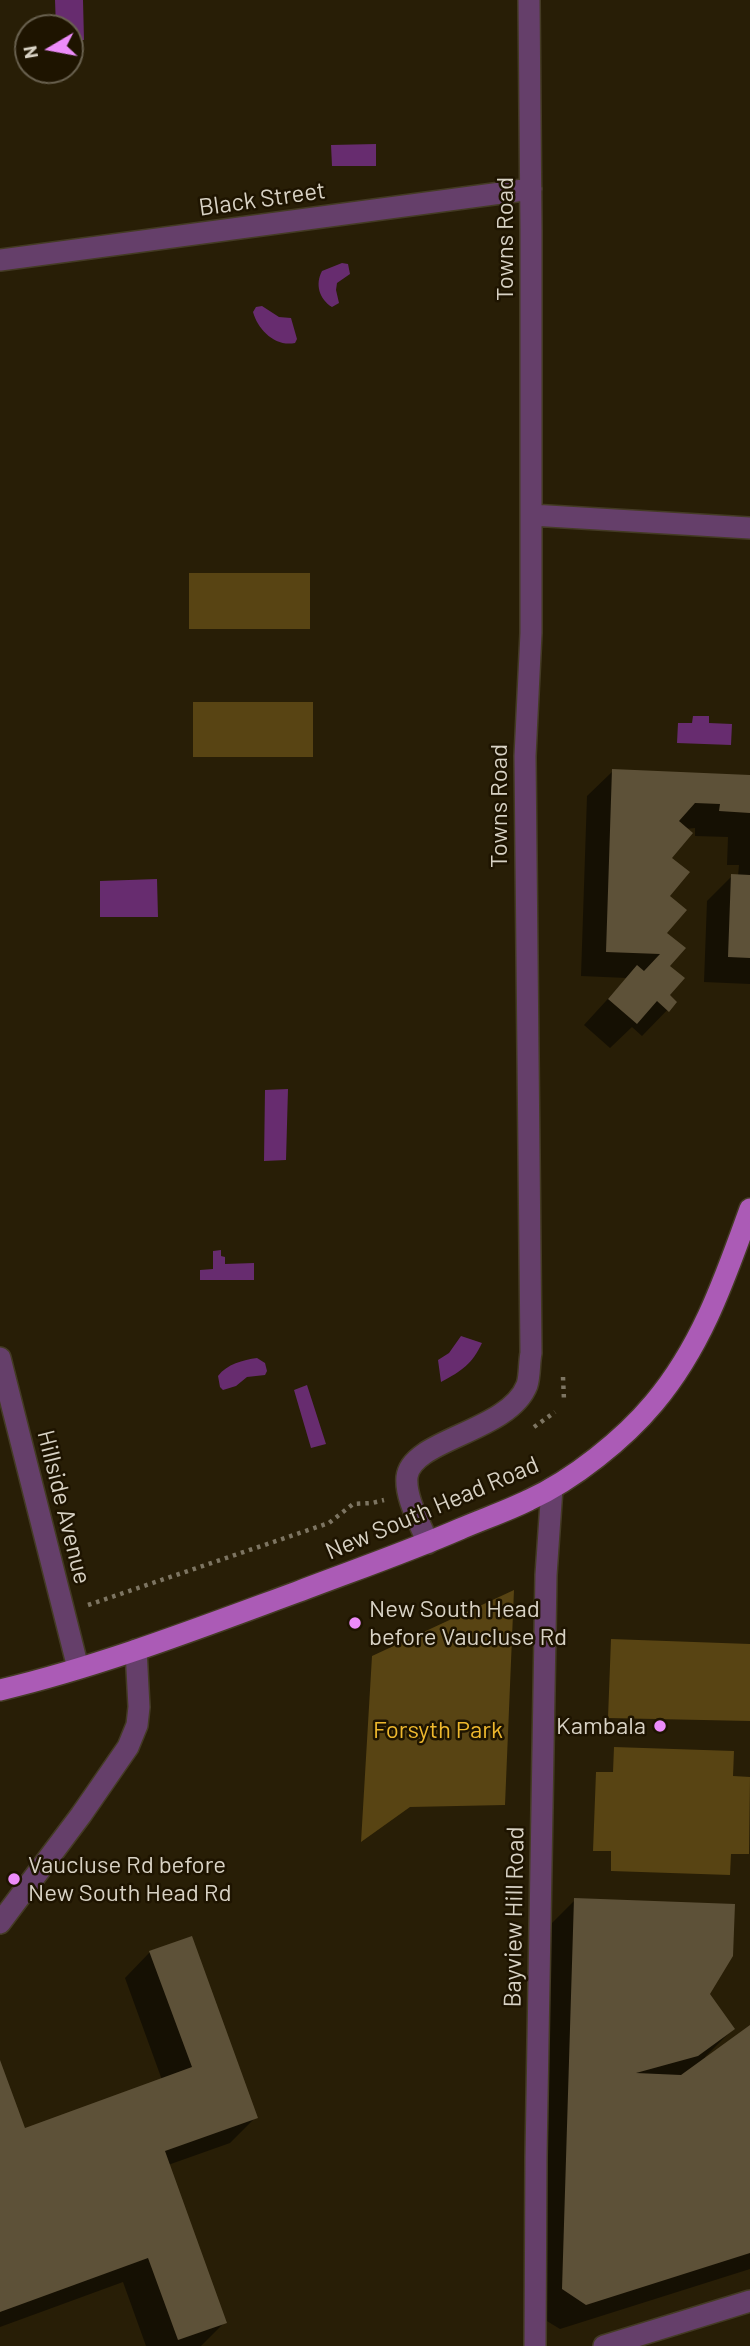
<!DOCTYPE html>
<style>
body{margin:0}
#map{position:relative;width:750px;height:2346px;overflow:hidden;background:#281e06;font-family:Barlow,sans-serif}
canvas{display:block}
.north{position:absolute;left:14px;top:14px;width:70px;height:70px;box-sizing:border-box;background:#1e1400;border:2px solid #68604e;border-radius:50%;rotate:260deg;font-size:19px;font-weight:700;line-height:28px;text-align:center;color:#d8d2c4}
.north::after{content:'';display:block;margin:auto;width:24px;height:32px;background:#ed8cfa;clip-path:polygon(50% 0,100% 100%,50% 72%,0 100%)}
</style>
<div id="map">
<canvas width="750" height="2346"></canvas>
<div class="north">N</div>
</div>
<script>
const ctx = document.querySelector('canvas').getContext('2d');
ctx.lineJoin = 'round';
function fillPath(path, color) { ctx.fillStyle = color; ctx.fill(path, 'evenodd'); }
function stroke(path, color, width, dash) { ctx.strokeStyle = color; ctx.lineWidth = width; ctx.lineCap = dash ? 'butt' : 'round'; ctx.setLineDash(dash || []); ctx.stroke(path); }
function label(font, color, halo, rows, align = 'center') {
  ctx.font = font + ' Barlow,sans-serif'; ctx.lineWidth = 5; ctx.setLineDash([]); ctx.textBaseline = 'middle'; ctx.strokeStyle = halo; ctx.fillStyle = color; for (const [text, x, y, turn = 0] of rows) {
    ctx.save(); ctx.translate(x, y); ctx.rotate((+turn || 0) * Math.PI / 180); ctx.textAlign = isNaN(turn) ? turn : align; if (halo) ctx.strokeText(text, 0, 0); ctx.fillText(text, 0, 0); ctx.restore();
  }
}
const green = new Path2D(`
 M189 573H310V629H189Z
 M193 702H313V757H193Z
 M514 1590 505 1805 410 1807 361 1842 372 1656Z
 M611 1639 750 1644V1721L608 1718Z
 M614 1747 734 1751 733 1776 750 1777 749 1854H731L730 1875 611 1871V1851H593L596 1772H613Z`);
const water = new Path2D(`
 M55 0H83L84 40 70 41V28H56Z
 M376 144V166H332L331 145Z
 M342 263 348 264 350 274 337 283 336 290 339 303 332 307C319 299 315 284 322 271Z
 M262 306 279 317 291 318 297 339 295 343C275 347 258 330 253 312L256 307Z
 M693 716H709V723L732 724 731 745 677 743 678 723H692Z
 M157 879 158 917H100V881Z
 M288 1089 286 1160 264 1161 265 1090Z
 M221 1250V1256L225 1257V1264L254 1263V1280H200V1270L213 1269V1251Z
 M461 1336 482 1343C472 1364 462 1371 441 1382L438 1360 449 1353Z
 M257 1358 265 1363 267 1371 265 1375 247 1377 236 1386 223 1390 220 1387 218 1376C227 1364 243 1360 257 1358Z
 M307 1385 326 1444 311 1448 294 1390Z`);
const shadow = new Path2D(`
 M613 771 750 776V984L704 982 707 901 732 876H738L739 865H727L728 837 695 836V828L685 829 670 858 665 933 667 995 675 1002 642 1036 632 1027 610 1048 584 1025 627 978 581 976 587 796Z
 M575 1900 708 1994 733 2029 705 2057 707 2058 750 2027V2269L560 2329 537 2315 550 1925Z
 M150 1952 256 2117 230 2143 168 2165 225 2322 201 2346H146L123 2282 0 2327V2064L24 2131 162 2080 125 1978Z`);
const building = new Path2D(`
 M612 769 750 775V813L719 811 720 804 695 803 679 821 693 833 672 858 690 872 670 896 687 910 667 933 686 948 670 966 685 978 670 995 677 1002 669 1012 657 1001 637 1024 608 999 637 965 644 971 660 954 606 952Z
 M731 874 750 875V958L728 957Z
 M574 1898 735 1904 733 1956 710 1994 735 2029 698 2056 636 2073 681 2075 750 2025V2253L586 2305 562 2289Z
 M192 1936 258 2118 165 2151 227 2323 178 2340 148 2258 0 2312V2060L25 2128 192 2067 149 1951Z`);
const path = new Path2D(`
 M563 1377 564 1400
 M534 1427 555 1412
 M88 1605 329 1523 353 1504 372 1503 384 1500`);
const minor = new Path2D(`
 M0 260 531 189
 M531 515 750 528
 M0 1358 78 1668
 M428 1543C420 1523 405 1498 407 1477 411 1439 509 1432 527 1385 530 1376 529 1363 531 1353L525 756 531 633V230L529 0
 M0 1923 81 1815 128 1747 137 1725 139 1707 136 1650
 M535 2346 536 2156 546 1575 552 1488
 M604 2346 750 2301`);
const major = new Path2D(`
 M0 1690C101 1666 199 1628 297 1592 352 1571 407 1552 460 1529 483 1519 507 1511 529 1500 573 1480 624 1439 654 1403 702 1346 725 1278 750 1209`);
const markers = [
 [355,1623,7,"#ed8cfa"],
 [660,1726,7,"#ed8cfa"],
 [14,1879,7,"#ed8cfa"]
];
const streetNames = [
 ["Black Street",262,199,-8],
 ["Towns Road",505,239,-90],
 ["Towns Road",499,806,-90],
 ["Hillside Avenue",64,1507,76],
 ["New South Head Road",432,1508,-23],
 ["Bayview Hill Road",514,1917,-89]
];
const poiNames = [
 ["New South Head",369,1609],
 ["before Vaucluse Rd",369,1637],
 ["Kambala",646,1726,"right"],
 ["Vaucluse Rd before",28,1865],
 ["New South Head Rd",28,1893]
];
const parkNames = [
 ["Forsyth Park",438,1730]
];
fillPath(green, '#584413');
fillPath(water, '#672c6f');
fillPath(shadow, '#0007');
fillPath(building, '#5d5138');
stroke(minor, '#443b24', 24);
stroke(major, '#443b24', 24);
stroke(path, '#7d7562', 4.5, [3.5, 5]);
stroke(minor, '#653f6a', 21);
stroke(major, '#ab5bb6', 21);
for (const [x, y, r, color] of markers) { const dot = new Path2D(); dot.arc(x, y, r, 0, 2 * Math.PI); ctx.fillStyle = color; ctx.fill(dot); stroke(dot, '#1e1400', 2.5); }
label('24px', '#d8d2c4', '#1e1400', streetNames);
label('24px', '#d8d2c4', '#1e1400', poiNames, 'left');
label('24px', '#eeb82d', '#1e1400', parkNames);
</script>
